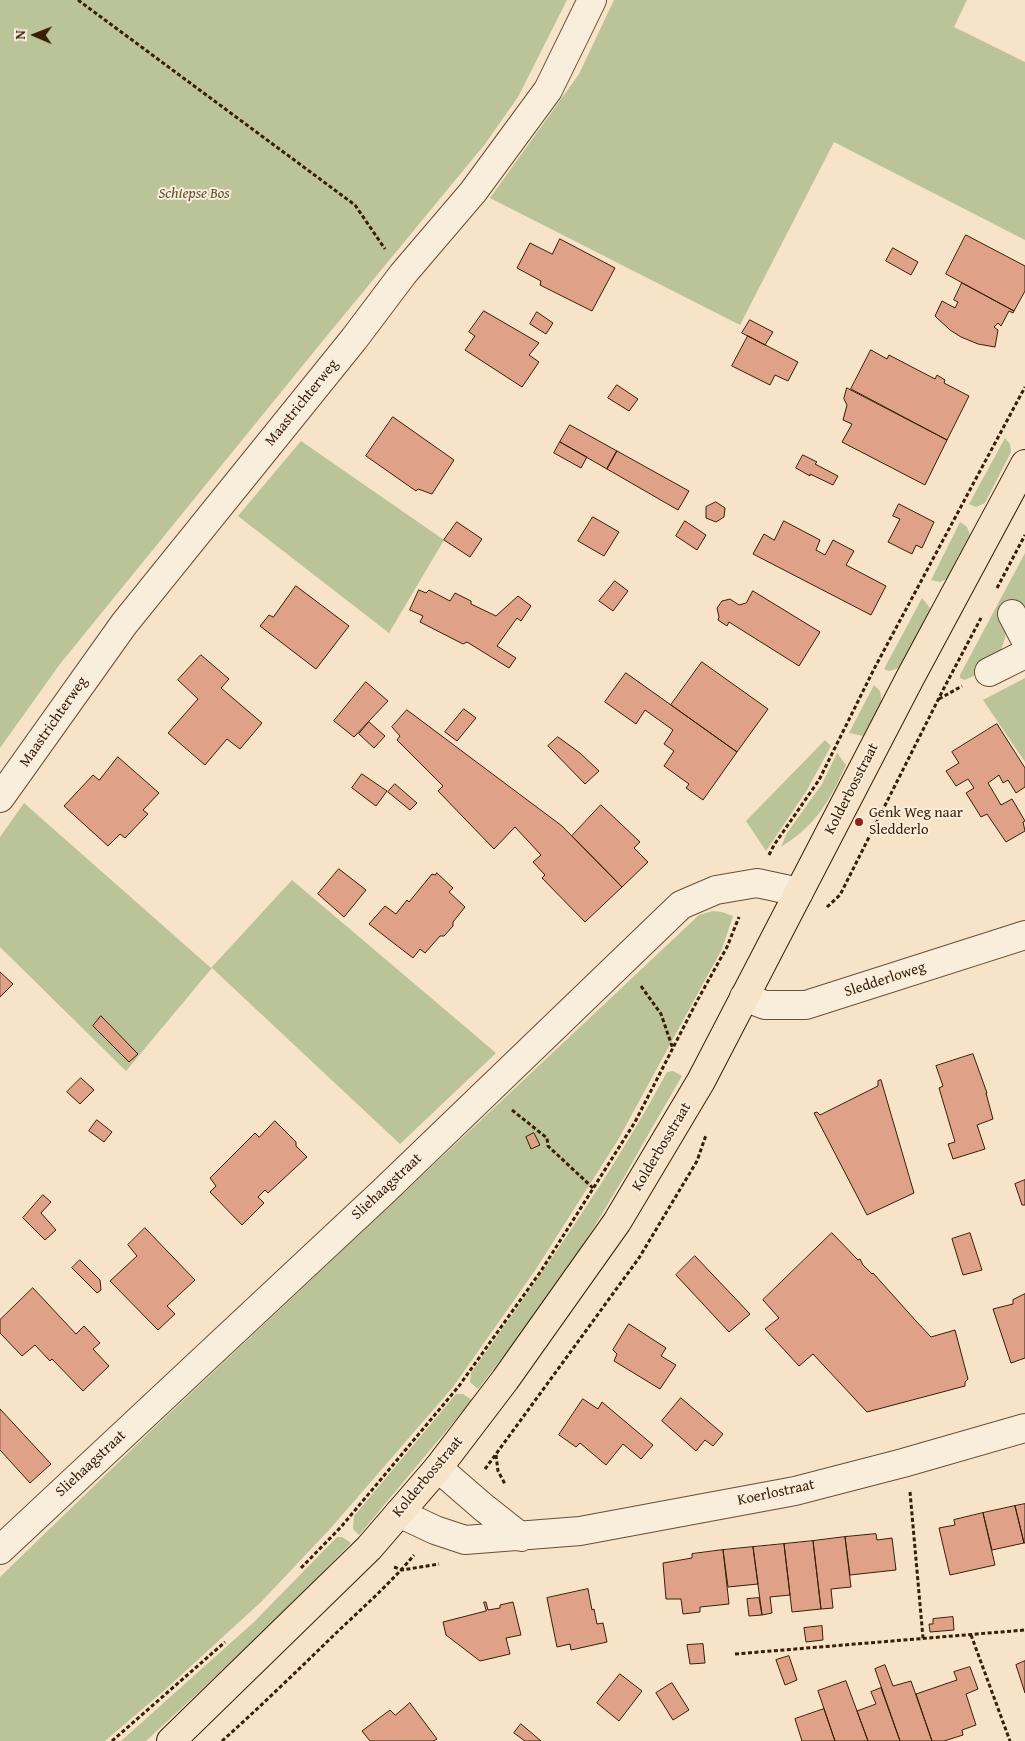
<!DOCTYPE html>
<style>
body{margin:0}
#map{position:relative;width:1025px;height:1741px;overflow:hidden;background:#f6e3c8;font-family:"Gentium Book Plus",serif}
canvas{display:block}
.north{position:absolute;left:10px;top:10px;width:50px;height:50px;-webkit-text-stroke:4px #f9eddb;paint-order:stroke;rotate:271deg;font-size:14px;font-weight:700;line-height:20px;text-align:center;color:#391e06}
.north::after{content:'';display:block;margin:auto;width:18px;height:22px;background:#391e06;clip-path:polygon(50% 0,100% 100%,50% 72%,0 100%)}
</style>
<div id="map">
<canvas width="1025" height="1741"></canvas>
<div class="north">N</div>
</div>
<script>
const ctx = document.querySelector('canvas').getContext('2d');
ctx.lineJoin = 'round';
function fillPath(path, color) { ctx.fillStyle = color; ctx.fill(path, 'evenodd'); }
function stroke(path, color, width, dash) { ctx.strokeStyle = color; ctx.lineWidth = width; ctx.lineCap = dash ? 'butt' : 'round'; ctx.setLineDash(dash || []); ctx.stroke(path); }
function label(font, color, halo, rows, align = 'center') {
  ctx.font = font + ' "Gentium Book Plus",serif'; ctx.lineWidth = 4; ctx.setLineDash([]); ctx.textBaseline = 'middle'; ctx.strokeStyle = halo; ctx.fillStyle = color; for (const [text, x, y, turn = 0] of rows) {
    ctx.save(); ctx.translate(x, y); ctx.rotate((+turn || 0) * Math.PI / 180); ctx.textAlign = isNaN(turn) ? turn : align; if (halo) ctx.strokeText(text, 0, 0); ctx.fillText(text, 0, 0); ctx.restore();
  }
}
const green = new Path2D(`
 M0 0H567L518 97 485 144 321 343 60 664 0 748Z
 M614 0H967L954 27 1025 62V240L834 142 740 325 490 198 579 74Z
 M1005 438 1010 444 1011 452 985 503 976 507 969 504Z
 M301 441 444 540 389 633 238 516Z
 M960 522 967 527 970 535 947 579 940 582 931 580Z
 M1025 553V610L1017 600 1003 612 1007 623 1005 638 1000 653 984 671 965 680 960 678V675Z
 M922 598 930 608V613L900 668 889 671 884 669Z
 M1025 678V762L983 700Z
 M874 685 880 691 882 702 863 736 849 733Z
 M825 740 831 746 807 790 766 851 746 821Z
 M837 753 846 765C829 802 816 825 781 847L787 833 822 784Z
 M24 803 211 968 292 880 496 1053 400 1144 212 968 126 1071 0 947V837Z
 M713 911 722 912 733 916 722 949 618 1140 536 1269 453 1387 330 1529 261 1602 167 1688 105 1741H0V1577L156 1426 699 915Z
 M673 1071 682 1076C645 1139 611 1203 571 1263 542 1306 510 1348 478 1389L470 1382 471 1373C540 1276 610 1178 667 1072Z
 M456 1394H463L472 1400 359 1535 353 1529 354 1516Z
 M337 1537H342L351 1543 272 1624 146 1741H121L254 1622Z`);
const building = new Path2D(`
 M966 235 1025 266V291L1014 311 946 274Z
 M560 239 615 268 592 311 540 285 541 281 517 268 530 243 552 254Z
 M893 248 918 262 911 275 886 261Z
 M962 283 1014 311 1013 313 1009 311 1001 326 998 323 994 327 998 330 995 347 978 344 961 337 950 330 935 316 942 301 955 308 958 302 954 300Z
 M484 311 539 343 529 355 539 362 522 387 465 350 475 336 469 332Z
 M537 312 553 323 546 334 530 324Z
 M750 320 773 332 765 345 742 333Z
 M748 336 798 362 788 381 775 375 770 385 732 366Z
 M871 350 887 359 889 355 935 379 937 375 945 380 944 383 969 396 947 440 851 389Z
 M617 385 638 399 629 411 608 398Z
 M847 388 947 440 925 485 842 442 852 424 843 420 847 405 844 399Z
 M393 417 454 460 432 494 418 489 416 491 366 456Z
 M570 425 617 451 607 469 560 442Z
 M560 442 587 457 581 468 554 453Z
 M617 451 689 491 678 510 607 469Z
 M803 455 817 462 815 464 838 476 833 485 810 474V476L796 468Z
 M716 502 725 508 724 517 716 522 706 518V507Z
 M899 504 934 522 922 548 916 545 912 554 888 542 900 519 893 516Z
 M593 517 619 532 604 556 578 541Z
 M685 521 706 535 697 550 676 536Z
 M784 521 820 540 816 550 825 555 833 540 854 551 846 565 886 586 871 615 753 554 764 534 774 540Z
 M457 522 482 539 470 557 444 540Z
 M615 581 628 591 613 611 599 601Z
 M296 586 349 626 316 669 260 626 269 615 273 617Z
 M419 590 426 593 429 590 450 601 455 593 471 601V604L496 616 518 596 531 606 521 621 517 618 497 646 516 658 509 668 467 642 463 644 420 622 423 616 410 610Z
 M753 591 820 632 799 666 729 622 727 626 718 620 719 617 717 608 722 601 730 599 739 605 746 603Z
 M201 655 229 679 221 688 262 723 240 749 227 739 205 765 168 733 198 699 178 680Z
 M702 662 768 709 737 752 671 705Z
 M626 673 737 752 703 800 686 788 689 784 664 766 674 751 664 744 673 730 645 710 636 724 605 702Z
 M366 682 388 701 354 737 334 721Z
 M464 709 476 718 457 741 445 732Z
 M407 710 562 826 622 887 585 922 542 878 545 875 533 862 541 855 515 827 494 849 438 791 443 786 397 740 400 736 392 727Z
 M369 722 385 736 374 748 359 734Z
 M997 724 1025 768V787L1016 793 1008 780 1003 783 999 775 988 783 1001 805 1012 799 1025 821 1023 822 1025 831 1006 842 987 814 981 817 966 793 974 788 968 779 956 786 946 771 959 763 952 752Z
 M558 737 580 753 599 771 585 784 548 746Z
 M118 757 159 793 143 810 148 814 125 838 120 834 108 846 64 806 93 775 99 780Z
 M362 774 387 791 376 806 352 788Z
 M395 784 417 803 410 810 388 792Z
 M601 805 640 842 634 848 648 862 622 887 572 836Z
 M339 869 366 890 344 917 318 894Z
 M437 873 453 888 449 892 465 907 453 922V926L444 936H440L425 953 420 949 413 958 369 924 385 906 396 914 407 900 409 902 432 874 435 875Z
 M0 972 13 984 0 997Z
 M101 1016 138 1054 129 1062 93 1026Z
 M973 1054 987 1093H986L993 1119 977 1125 985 1149 953 1159 948 1144 955 1142 939 1088 943 1086 936 1066Z
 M81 1078 94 1090 80 1104 67 1092Z
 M881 1080 914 1193 867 1215 814 1113 817 1112 820 1115 878 1086V1081Z
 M97 1120 112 1132 104 1142 89 1131Z
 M275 1121 296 1142V1146L307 1157 268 1193 265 1190 258 1197 264 1203 242 1225 210 1192 216 1186 210 1178 255 1133 259 1137Z
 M534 1133 540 1145 531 1149 526 1137Z
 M1025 1180V1205H1022L1015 1184Z
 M43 1195 51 1202 41 1213 56 1230 45 1240 23 1218Z
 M145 1228 195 1280 167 1306 175 1314 158 1330 110 1281 137 1256 128 1245Z
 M832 1233 858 1260 860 1259 863 1265 872 1274 873 1273 916 1321 931 1337 955 1330 968 1379 965 1382V1386L867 1412 813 1354 799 1366 765 1329 779 1318 763 1300Z
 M970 1233 982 1270 963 1275 952 1239Z
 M695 1256 750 1314 729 1332 676 1275Z
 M80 1260 100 1280 101 1290 97 1293 72 1268Z
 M33 1288 76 1334 84 1326 100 1343 93 1349 109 1366 83 1391 52 1359 50 1361 35 1345 22 1356 0 1333V1320Z
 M1025 1294V1358L1011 1363 993 1309 1013 1304V1300Z
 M629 1324 666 1348 661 1356 676 1365 660 1389 614 1361 617 1354 613 1350Z
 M681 1398 723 1434 713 1446 705 1440 696 1451 662 1421Z
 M583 1399 598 1409 602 1402 653 1445 641 1459 623 1444 606 1465 580 1443 576 1447 559 1435Z
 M0 1409 51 1464 30 1483 0 1450Z
 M1025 1504V1543H1024L1015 1506Z
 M1015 1506 1024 1543 992 1550 983 1513Z
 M983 1513 995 1565 950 1575 939 1528 955 1525 954 1520Z
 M876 1534 877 1540 892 1538 896 1570 850 1575 845 1537Z
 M845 1537 851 1587 831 1589 833 1608 821 1609 813 1541Z
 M813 1541 821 1609 792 1612 784 1544Z
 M784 1544 790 1595 770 1597 772 1613 762 1615 753 1547Z
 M753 1547 758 1584 728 1587 723 1550Z
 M723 1550 729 1604 700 1607V1612L683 1614 681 1599H666L663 1563 692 1558V1554Z
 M588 1589 592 1610 594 1609 597 1624 603 1623 607 1642 571 1650 570 1644 557 1647 547 1598Z
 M759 1598 762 1615 749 1616 747 1599Z
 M484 1602H486L488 1610 500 1608V1605L513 1602 521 1635 506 1638 510 1654 480 1661 446 1635 443 1622 486 1611Z
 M953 1617 954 1630 930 1632 929 1624H933V1619Z
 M822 1626 823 1640 806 1642 804 1628Z
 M703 1644 705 1663 690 1664 687 1645Z
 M789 1656 797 1680 785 1685 776 1660Z
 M1025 1661V1693L1016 1665Z
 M885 1665 893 1686 911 1681 932 1741H900L875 1669Z
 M970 1667 978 1689 966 1694 976 1725 962 1730 963 1735 944 1741H932L916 1694 957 1680 954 1672Z
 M620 1674 642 1691 619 1721 597 1703Z
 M846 1681 868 1741H835L818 1691Z
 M672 1683 689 1710 673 1720 656 1693Z
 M881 1688 900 1741H868L857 1711 876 1704 871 1692Z
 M410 1703 437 1739 434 1741H370L362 1731 390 1710 395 1715Z
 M824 1709 835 1741H802L795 1719Z
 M521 1724 541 1741H525L514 1733Z`);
const path = new Path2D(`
 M78 0 355 205 385 249
 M997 588 1025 535
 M939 699 962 686
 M769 855 774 845 819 780 874 669 1025 387
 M827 907 840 895 944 688 981 618
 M641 986 661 1014 673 1049
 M512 1110 547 1138 548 1146 593 1188
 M496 1455 498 1471 505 1484
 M485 1469 639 1258 697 1161 706 1135
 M910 1492 923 1638
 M394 1567 402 1570 439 1564
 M301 1568 341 1527 459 1386 541 1271 635 1122 697 1001 727 947 739 917
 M971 1635 1010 1741
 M735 1654 1025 1630
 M112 1741 225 1642
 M222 1741C260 1707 297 1671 333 1636 361 1609 390 1584 414 1555`);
const minor = new Path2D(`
 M1012 614 1025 639
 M989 672 1025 654
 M0 798 124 624 354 339 403 274 473 192 548 90 592 0
 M744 997 765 1005H806L1025 935
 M438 1468 483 1507 521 1537
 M399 1513 435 1530 465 1540 580 1531 795 1491 903 1463 1025 1428
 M0 1550 385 1190 681 905 716 890 757 883 799 892`);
const major = new Path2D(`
 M171 1741 369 1548 438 1468 505 1380 617 1222 701 1081 910 678 1025 464`);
const markers = [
 [859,822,5,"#8f2418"]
];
const parkNames = [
 ["Schiepse Bos",194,194]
];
const streetNames = [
 ["Maastrichterweg",302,403,-51],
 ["Maastrichterweg",54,722,-55],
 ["Kolderbosstraat",852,789,-63],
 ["Sledderloweg",885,980,-18],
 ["Kolderbosstraat",662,1147,-59],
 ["Sliehaagstraat",387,1187,-43],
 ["Sliehaagstraat",91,1464,-43],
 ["Kolderbosstraat",428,1477,-50],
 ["Koerlostraat",776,1493,-12]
];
const poiNames = [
 ["Genk Weg naar",869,813],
 ["Sledderlo",869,830]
];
fillPath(green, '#bac498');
fillPath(building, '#e0a189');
stroke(building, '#391e06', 1);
stroke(minor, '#684f36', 30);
stroke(major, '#391e06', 30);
stroke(path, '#391e06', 3, [4, 2.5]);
stroke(minor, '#f9eddb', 28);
stroke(major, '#f6e3c8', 28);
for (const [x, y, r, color] of markers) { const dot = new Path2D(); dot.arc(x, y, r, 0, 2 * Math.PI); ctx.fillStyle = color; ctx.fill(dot); stroke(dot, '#f9eddb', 2); }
label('italic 15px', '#605032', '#f9eddb', parkNames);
label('15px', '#391e06', '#f9eddb', streetNames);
label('15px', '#391e06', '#f9eddb', poiNames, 'left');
</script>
